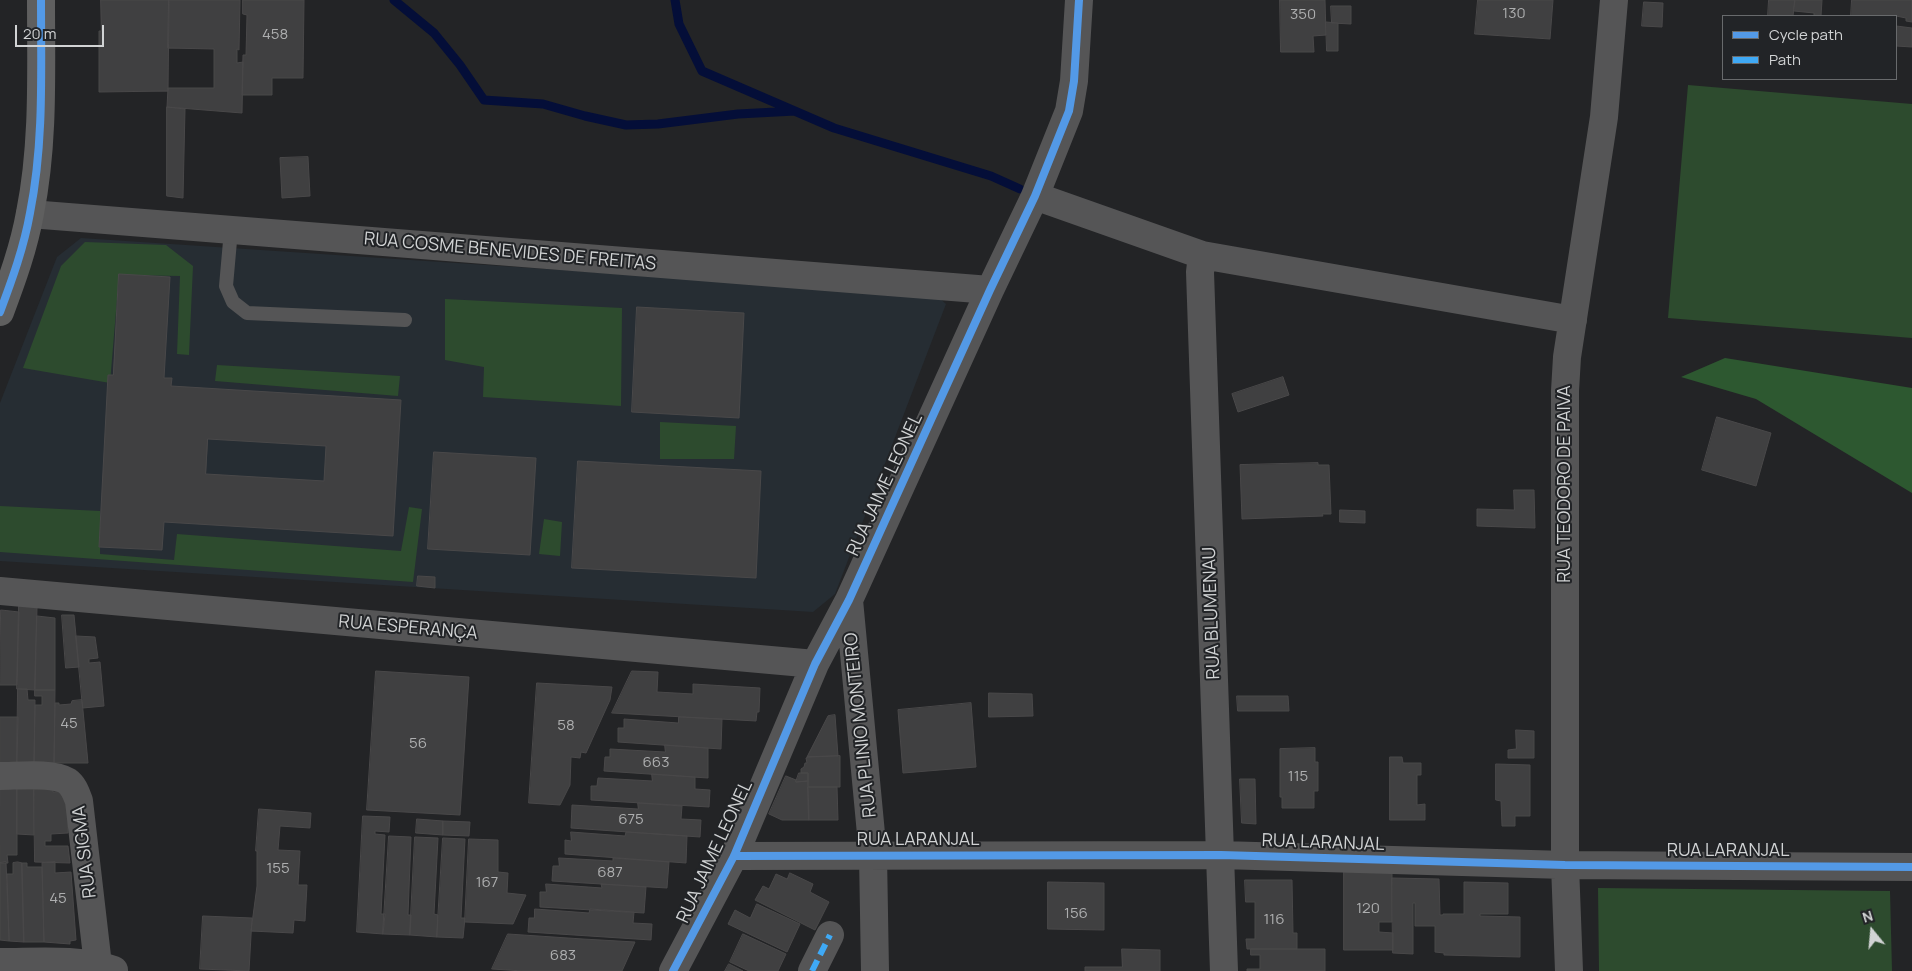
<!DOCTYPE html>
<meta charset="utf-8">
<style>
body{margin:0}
#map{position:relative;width:1912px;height:971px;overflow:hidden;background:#232426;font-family:Manrope,sans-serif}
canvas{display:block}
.legend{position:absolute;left:1722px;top:15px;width:175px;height:65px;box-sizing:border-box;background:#222427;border:1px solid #686a6c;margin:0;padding:6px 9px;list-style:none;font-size:15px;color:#d1d3d4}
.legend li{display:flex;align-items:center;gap:10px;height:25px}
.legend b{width:25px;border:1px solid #686a6c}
.north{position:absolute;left:1847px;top:906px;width:50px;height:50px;-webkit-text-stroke:4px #222427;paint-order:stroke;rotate:343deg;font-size:14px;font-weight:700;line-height:20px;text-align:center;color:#d1d3d4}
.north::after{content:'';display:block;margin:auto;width:18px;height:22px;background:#d1d3d4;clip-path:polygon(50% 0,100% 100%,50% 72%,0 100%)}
.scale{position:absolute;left:15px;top:25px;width:89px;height:22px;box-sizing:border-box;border:2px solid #d1d3d4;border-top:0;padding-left:6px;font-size:15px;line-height:18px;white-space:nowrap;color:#d1d3d4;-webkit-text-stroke:4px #222427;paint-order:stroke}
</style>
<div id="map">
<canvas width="1912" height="971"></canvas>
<ul class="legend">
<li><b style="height:6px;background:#5399e6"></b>Cycle path</li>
<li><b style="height:6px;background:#3fa9f5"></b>Path</li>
</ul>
<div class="north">N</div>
<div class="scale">20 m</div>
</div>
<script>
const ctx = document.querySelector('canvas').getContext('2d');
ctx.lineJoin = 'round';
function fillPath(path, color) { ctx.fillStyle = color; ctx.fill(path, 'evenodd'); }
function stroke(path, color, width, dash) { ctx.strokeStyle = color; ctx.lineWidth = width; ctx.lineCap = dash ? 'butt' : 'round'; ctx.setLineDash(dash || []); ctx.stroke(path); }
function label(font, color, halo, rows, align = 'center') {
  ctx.font = font + ' Manrope,sans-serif'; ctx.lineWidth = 4; ctx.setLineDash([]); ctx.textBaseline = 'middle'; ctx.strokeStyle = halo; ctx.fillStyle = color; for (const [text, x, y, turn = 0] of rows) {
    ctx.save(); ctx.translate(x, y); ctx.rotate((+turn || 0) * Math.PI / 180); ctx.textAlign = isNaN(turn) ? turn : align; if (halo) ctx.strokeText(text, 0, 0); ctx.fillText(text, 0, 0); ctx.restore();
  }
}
const built = new Path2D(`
 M81 238 936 295 946 304 835 594 813 612 0 561V403L57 257Z`);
const green = new Path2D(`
 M1688 85 1912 104V338L1668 318Z
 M85 242 166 245 193 266 189 355 177 354 180 276 119 275 110 383 23 368 61 266Z
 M445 299 622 308 621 406 483 397 484 367 445 360Z
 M217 365 400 376 398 396 215 381Z
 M660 422 736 426 734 459H660Z
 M0 506 100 511V554L174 560 177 534 401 551 409 507 422 509 413 582 0 552Z
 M544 519 562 522 560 556 539 554Z
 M1598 888 1890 891 1892 971H1599Z`);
const forest = new Path2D(`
 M1725 358 1912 388V493L1756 399 1681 377Z`);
const stream = new Path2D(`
 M394 0 434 33 460 65 484 100 543 104 585 116 626 125 658 124 738 114 795 111
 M675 0 679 24 702 71 834 128 991 176 1020 189`);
const building = new Path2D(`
 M101 0H169L168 91 99 92V31H101Z
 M169 0H240L239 50 237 49V63L243 62 242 113 167 107 168 88H214V49L168 48Z
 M243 0H304L303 78H272V95H242L243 55H246L247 15 243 14Z
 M1280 0H1325L1326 35 1313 36 1314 52H1281Z
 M1478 0H1553L1550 39 1475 34Z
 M1769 0H1795L1793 16H1768Z
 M1795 0H1822L1821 16H1814V13L1794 11Z
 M1852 0H1912V22L1906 21V18L1896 16H1851Z
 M1644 2 1663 3 1662 27 1642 26Z
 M1331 6H1351V24L1332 23Z
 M1326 22 1338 23V51H1327Z
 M1896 26 1912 28V47L1896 46Z
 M167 107 185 109 183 198 167 196Z
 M308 157 310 196 282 198 280 158Z
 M119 274 170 277 164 378H172L171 386 401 400 393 536 164 522 162 550 99 547 108 375H113ZM208 439 326 446 324 481 206 474Z
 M637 307 744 313 739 418 632 412Z
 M1283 377 1289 395 1238 412 1232 394Z
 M1717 417 1771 433 1756 486 1702 470Z
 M434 452 536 458 530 555 428 549Z
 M578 461 761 471 756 578 572 568Z
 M1318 463V465H1329L1331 514H1322L1323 516 1242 519 1240 465Z
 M1514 490H1534L1535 528 1477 526V509L1514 510Z
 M1340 510 1365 511V523L1340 522Z
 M418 576 435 577V588L417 586Z
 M19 606 37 607 35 690 17 689Z
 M1 610 19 612 17 685H0Z
 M62 615H74L79 667 66 668Z
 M37 616 55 618V690H35Z
 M76 636 95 637 98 658 89 659V663L100 662 104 706 83 708Z
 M376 671 469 677 460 815 367 810Z
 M632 671 658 672 657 692 693 694V684L760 688 759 712H757L756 721 612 713Z
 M537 683 612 687 610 700 586 753 581 752 580 758 571 757 570 785 560 805 529 803Z
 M18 689H27L28 700H35L34 763H17Z
 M35 690H55L54 763H34L35 705H42V696H35Z
 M989 693 1032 694 1033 716 989 717Z
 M1237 696H1288L1289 711H1238Z
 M82 700 88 763H54L55 703H59V705L71 704 72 701Z
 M971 703 976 767 903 773 898 710Z
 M835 715 838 756 807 757 828 716Z
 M0 717H18L17 763H0Z
 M679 717 722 719 721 749 618 742V728H624V719L678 723Z
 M1516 730 1534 731V758H1508V750L1516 749Z
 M665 745 708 748V778L604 771 605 757H610V749L665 752Z
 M1315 748V762H1318V791H1314V808H1282V797H1280V749Z
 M840 756V787H808V773H801V769L804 767 805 763H807L806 758 808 757Z
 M1390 757H1402L1403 763H1421V775H1417V805L1425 804V820H1390Z
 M1496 764 1530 765V816H1515V826H1502L1501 801 1496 800Z
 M799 773H808V781L796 782Z
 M652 774 695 777V789L710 790 709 807 591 800V786H597L598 778 652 781Z
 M786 776 796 780V782L808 781 809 820H782L769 814Z
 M1240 779H1255L1256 824 1242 823Z
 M0 786 17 789V855H7L8 863H0Z
 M808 787H837L838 820H809Z
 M17 789H34V835L17 834Z
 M34 789H53V792L66 791 68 799V833L51 834V841H45V846H68L70 863 35 862Z
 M638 803 682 806 681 819 701 820 700 837 571 828 572 805 638 809Z
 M259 809 311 813 310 828 280 826 278 850 300 851 298 885H307L305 921 294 920 293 933 251 931 257 886V851H256Z
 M363 816 390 817 389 832 375 831V834L385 835 381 914H385L383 934 357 932Z
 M417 819 443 821V835L416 833Z
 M443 821 470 822 469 836 443 835Z
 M571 832 625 836 626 832 687 836 686 863 565 854V840L571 841Z
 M389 836 411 837 408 915H411L410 935 383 934Z
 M415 837 438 838 434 914 438 915 437 937 410 935Z
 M443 838 465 839 461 918H465L463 938 437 937Z
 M469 839 498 840V872L508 873 507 893 526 895 513 924 465 922Z
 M559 858 613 861V858L669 862 667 888 552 881 553 866H559Z
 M6 862 9 936V941L0 940V863Z
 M18 862 22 863 24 942 9 941 7 874H13V863Z
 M55 862V873L71 872 76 940 70 941V944L44 942 42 863Z
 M22 863H27V867H42L44 942H24Z
 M1344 871 1392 873V922H1379V932L1393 933V950H1344Z
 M790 873 813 884 810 892 829 902 815 930 755 900 763 886 769 889 776 874 787 879Z
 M1392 878 1439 879 1440 915H1443V914H1464V882L1508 883V914H1480V916L1520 917V957L1444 955V953L1435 952V926H1415V903H1413V954L1393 953Z
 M1245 880H1292L1293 933H1297V949H1247L1246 939H1255V902H1246Z
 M1048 882 1104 883V930L1048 929Z
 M546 884 602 888 601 884 646 887 644 913 540 907V892H546Z
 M757 904 800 924 787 952 728 924 735 910 750 918Z
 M535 909 589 913 590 909 634 912 633 923 652 924 651 940 528 932 529 918H534Z
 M203 916 252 918 249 971 200 969Z
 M508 934 583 939 635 942 622 971H523L492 969Z
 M743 934 786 954 778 971H749L730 962Z
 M1122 949 1160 950V971H1085V967H1122Z
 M1251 949H1325V971H1247V969H1260V955H1251Z
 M729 964 743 971H725Z`);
const service = new Path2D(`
 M231 230 226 286 233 302 247 313 405 320`);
const minor = new Path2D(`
 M1035 196 1202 255 1573 320
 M30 214 990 290
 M1202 255 1200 272 1224 971
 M0 591 815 664
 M849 600 873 855 875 971
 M0 776C17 776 53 772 67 781 74 786 76 793 79 801L98 965
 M734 856 1221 855 1565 865 1912 867
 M0 962C38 962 78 958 114 970
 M673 971 734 856 815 664 849 600 990 290 1035 196 1069 111 1074 81 1079 0
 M812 971 830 935
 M1569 971 1565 865V391L1567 357 1604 117 1614 0`);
const primary = new Path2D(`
 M0 312C12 280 24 247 30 213 44 143 41 71 41 0`);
const quiet = new Path2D(`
 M812 971 830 935`);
const cycleway = new Path2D(`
 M0 312C12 280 24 247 30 213 44 143 41 71 41 0
 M734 856 1221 855 1565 865 1912 867
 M673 971 734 856 815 664 849 600 990 290 1035 196 1069 111 1074 81 1079 0`);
const numberNames = [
 ["130",1514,14],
 ["350",1303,15],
 ["458",275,35],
 ["45",69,724],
 ["58",566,726],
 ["56",418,744],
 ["663",656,763],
 ["115",1298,777],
 ["675",631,820],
 ["155",278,869],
 ["687",610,873],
 ["167",487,883],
 ["45",58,899],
 ["120",1368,909],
 ["156",1076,914],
 ["116",1274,920],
 ["683",563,956]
];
const streetNames = [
 ["RUA COSME BENEVIDES DE FREITAS",510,252,5],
 ["RUA TEODORO DE PAIVA",1565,484,-90],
 ["RUA JAIME LEONEL",885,485,-65],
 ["RUA BLUMENAU",1212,613,-92],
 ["RUA ESPERANÇA",408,628,5],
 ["RUA PLINIO MONTEIRO",861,725,-96],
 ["RUA LARANJAL",918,840],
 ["RUA LARANJAL",1323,843,2],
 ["RUA LARANJAL",1728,851],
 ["RUA SIGMA",85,852,-97],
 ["RUA JAIME LEONEL",715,852,-65]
];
fillPath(built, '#262d33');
fillPath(green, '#2d4b2e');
fillPath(forest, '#2d5830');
stroke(stream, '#040e38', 9);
fillPath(building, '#404041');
stroke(building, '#494849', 1);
stroke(service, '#555556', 14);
stroke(minor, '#555556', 28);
stroke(primary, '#5f5f5f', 28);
stroke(quiet, '#3fa9f5', 6, [12, 6]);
stroke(cycleway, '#5399e6', 8);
label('15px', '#adaeaf', null, numberNames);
label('18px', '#d1d3d4', '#222427', streetNames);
</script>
